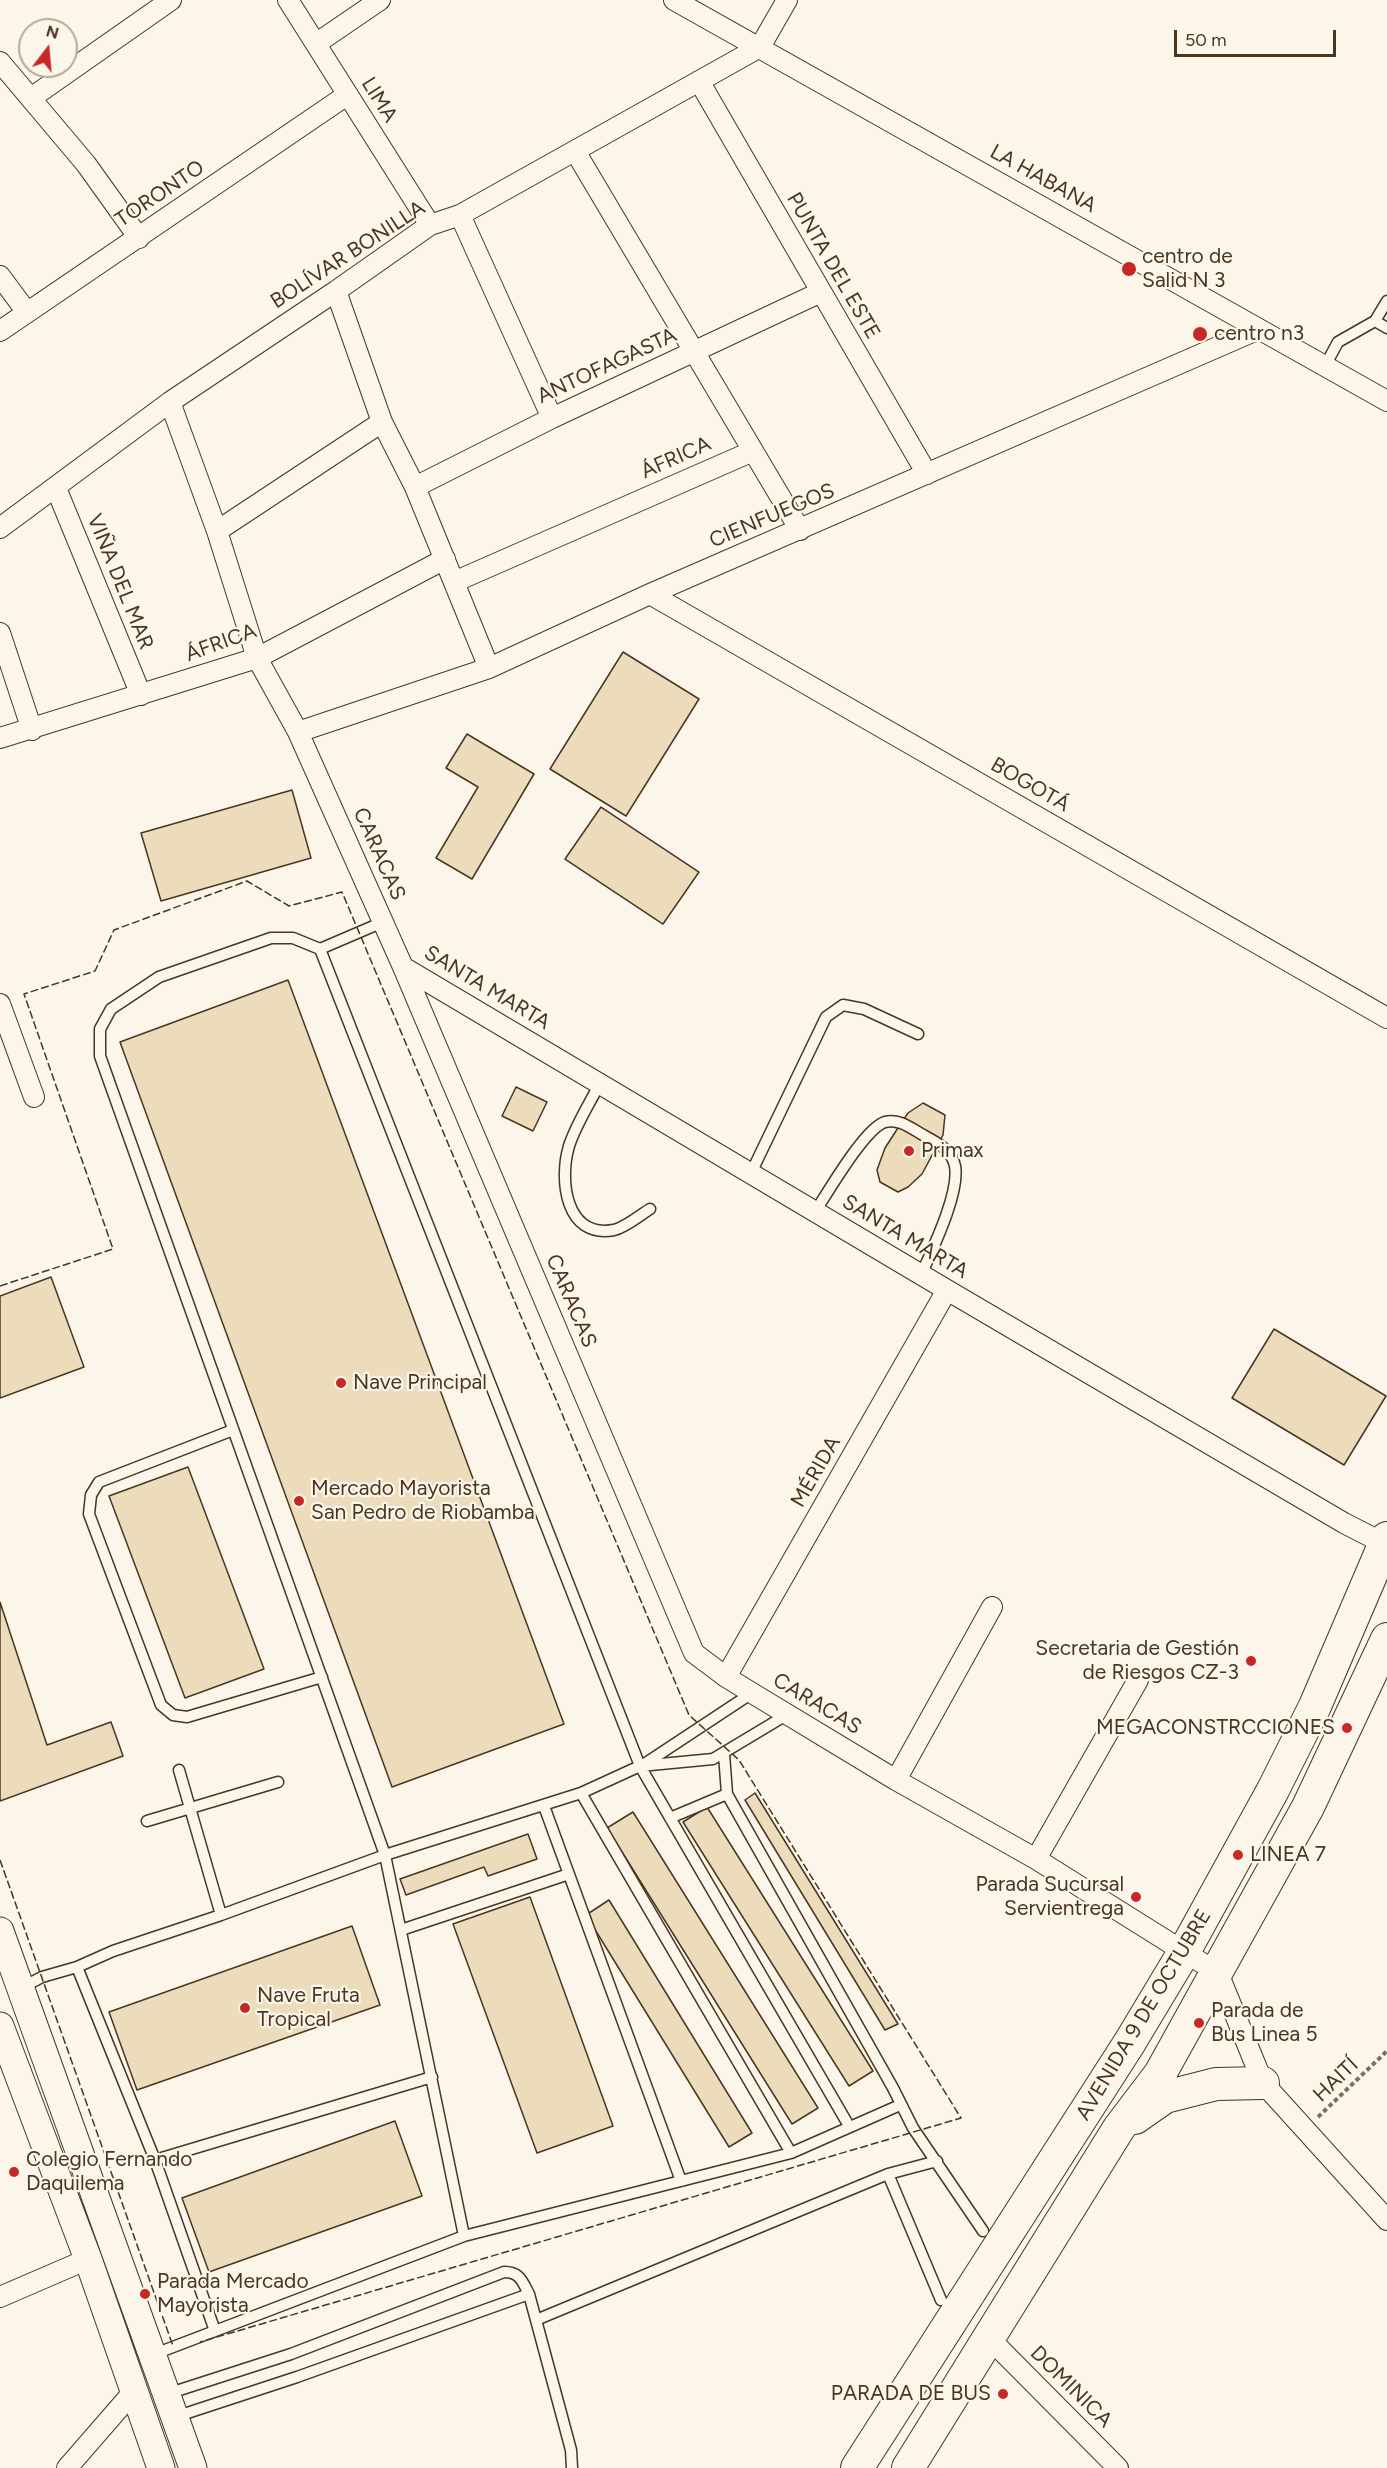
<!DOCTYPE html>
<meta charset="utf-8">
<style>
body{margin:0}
#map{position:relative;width:1387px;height:2468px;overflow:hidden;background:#fbf6e9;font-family:Figtree,sans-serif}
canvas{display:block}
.north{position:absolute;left:18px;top:18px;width:60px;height:60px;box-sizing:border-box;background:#fbf6e9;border:2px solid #b4a999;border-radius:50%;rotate:16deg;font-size:16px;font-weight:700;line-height:24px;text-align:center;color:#4a3520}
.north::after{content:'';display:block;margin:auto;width:21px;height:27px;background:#c62828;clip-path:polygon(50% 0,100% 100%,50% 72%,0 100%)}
.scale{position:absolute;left:1174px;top:30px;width:162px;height:27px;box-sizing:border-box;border:3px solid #4a3520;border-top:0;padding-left:8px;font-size:18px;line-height:21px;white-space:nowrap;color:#4a3520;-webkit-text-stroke:4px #fbf6e9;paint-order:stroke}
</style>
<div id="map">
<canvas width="1387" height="2468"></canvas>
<div class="north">N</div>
<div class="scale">50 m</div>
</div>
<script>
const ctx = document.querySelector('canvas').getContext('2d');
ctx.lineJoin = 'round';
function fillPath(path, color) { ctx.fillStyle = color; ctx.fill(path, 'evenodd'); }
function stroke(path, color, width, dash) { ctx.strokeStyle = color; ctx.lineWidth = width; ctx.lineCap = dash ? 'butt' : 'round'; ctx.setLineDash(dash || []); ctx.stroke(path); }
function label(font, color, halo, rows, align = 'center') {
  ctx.font = font + ' Figtree,sans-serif'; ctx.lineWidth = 4.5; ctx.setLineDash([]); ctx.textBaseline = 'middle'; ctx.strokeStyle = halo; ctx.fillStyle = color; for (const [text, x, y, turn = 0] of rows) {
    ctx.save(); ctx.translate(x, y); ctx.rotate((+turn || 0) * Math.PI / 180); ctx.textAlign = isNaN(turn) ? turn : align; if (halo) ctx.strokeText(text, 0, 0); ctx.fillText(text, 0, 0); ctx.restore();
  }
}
const building = new Path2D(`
 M623 652 699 699 626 816 550 769Z
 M467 734 534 774 472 879 436 858 478 787 446 768Z
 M292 790 311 858 161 901 141 833Z
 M601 807 699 872 663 924 565 859Z
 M288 980 564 1724 392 1787 120 1042Z
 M516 1087 547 1102 533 1131 502 1116Z
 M923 1103 945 1115 943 1135 922 1174 908 1187 898 1192 880 1182 877 1170 885 1148 896 1131 908 1113Z
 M51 1277 84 1367 0 1398V1296Z
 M1274 1329 1386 1396 1344 1465 1232 1398Z
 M188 1467 264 1669 185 1698 109 1496Z
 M0 1602 47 1745 111 1722 123 1756 0 1801Z
 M755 1793 898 2024 885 2030 745 1800Z
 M707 1807 873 2071 849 2086 683 1822Z
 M633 1812 818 2108 792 2124 607 1828Z
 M528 1834 537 1859 488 1876 484 1867 406 1895 400 1879Z
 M530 1897 613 2126 537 2153 453 1924Z
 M609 1900 752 2133 729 2147 586 1915Z
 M352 1926 380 2005 137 2090 109 2012Z
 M395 2121 422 2196 209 2272 182 2198Z`);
const path = new Path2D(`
 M1318 2117 1387 2051`);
const service = new Path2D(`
 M1375 321 1387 328
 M1325 366 1338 342 1375 321 1387 301
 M320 949 383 922
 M600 1083C590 1103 576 1124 569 1146 559 1179 565 1239 614 1230 626 1227 640 1215 650 1209
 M751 1173 826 1017 843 1005 864 1009 918 1034
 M815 1212C828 1192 865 1128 885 1122 899 1118 912 1129 923 1135 936 1142 952 1150 955 1166 960 1193 932 1250 921 1275
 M233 1430 99 1482 91 1495 89 1514 161 1705 173 1715 187 1717 322 1677
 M724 1754 727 1794 893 2088 913 2128 983 2231
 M643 1765 752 1693
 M179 1770 221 1915
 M581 1793 791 2153
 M544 1806 681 2181
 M670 1818 727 1794
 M147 1821 278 1782
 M401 1930 569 1874
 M21 1988 42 1977 77 1967
 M432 2077 155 2160 77 1967 113 1951 221 1915 385 1855 581 1793 640 1766 713 1759 788 1714
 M155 2160 215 2331
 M888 2174 941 2300
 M464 2236 385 1855 100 1056V1029L111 1009 159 977 271 938H293L320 949 640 1766 849 2126
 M536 2320 888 2174 937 2161
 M152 2355 464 2236 791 2153 900 2105
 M167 2394 291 2354 504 2272C520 2272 522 2281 529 2294L571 2450 572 2468
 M175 2417 297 2377 529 2294`);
const minor = new Path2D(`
 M288 0 430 225
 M674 0 1387 401
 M317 43 380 0
 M0 62 86 164 139 238
 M699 81 927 474
 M31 98 171 0
 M575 151 800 530
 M460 215 552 418
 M0 276 26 311
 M336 291 382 422 415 487 489 668
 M0 331 347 95
 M170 402 217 531 257 658 298 732 403 967 694 1653 726 1677 752 1693 896 1780 1036 1859 1218 1973 1263 2083 1387 2220
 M415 487 552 418 821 292
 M56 488 141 695
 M0 528 170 402 336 291 430 225 460 215 760 47 787 0
 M217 531 382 422
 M454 582 753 451
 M650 594 1387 1018
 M0 633 32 730
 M298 732 489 668 650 594 1259 329
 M0 738 257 658 445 559
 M403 967 947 1290 1344 1523 1385 1544
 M0 1004 34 1097
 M726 1677 947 1290
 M896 1780 992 1607
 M1036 1859 1138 1680
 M0 2297 88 2259
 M990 2339 1118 2468
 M67 2468 134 2391`);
const secondary = new Path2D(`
 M0 1931 193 2468
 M0 2026 88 2259 161 2468`);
const primary = new Path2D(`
 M1135 2118 1165 2097 1216 2084 1263 2083
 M857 2468 1130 2042 1184 1952 1273 1790 1315 1706 1387 1538
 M908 2468 1119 2128 1160 2074 1308 1807 1387 1639`);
const fence = new Path2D(`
 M0 1286 113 1249 24 994 95 971 114 930 247 881 289 906 342 892 689 1715 739 1760 961 2118 200 2342
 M0 1860 173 2346`);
const markers = [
 [1129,269,8,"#c62828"],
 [1200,334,8,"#c62828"],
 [909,1151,6,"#c62828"],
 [341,1383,6,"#c62828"],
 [299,1501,6,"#c62828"],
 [1251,1661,6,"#c62828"],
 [1347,1728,6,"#c62828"],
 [1238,1855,6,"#c62828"],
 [1136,1897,6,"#c62828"],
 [245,2008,6,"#c62828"],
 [1199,2023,6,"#c62828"],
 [14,2172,6,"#c62828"],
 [145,2294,6,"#c62828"],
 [1003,2394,6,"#c62828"]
];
const streetNames = [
 ["LIMA",379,100,58],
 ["LA HABANA",1043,179,29],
 ["TORONTO",160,194,-34],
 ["BOLÍVAR BONILLA",348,255,-33],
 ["PUNTA DEL ESTE",833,266,60],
 ["ANTOFAGASTA",607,366,-25],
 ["ÁFRICA",676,458,-24],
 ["CIENFUEGOS",772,516,-23],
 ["VIÑA DEL MAR",120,582,68],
 ["ÁFRICA",221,643,-20],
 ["BOGOTÁ",1030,785,30],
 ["CARACAS",379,854,66],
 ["SANTA MARTA",487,988,31],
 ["SANTA MARTA",905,1237,31],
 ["CARACAS",571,1301,67],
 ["MÉRIDA",816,1472,-60],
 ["CARACAS",817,1704,31],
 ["AVENIDA 9 DE OCTUBRE",1144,2015,-59],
 ["HAITÍ",1336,2080,-44],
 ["DOMINICA",1071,2387,45]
];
const poiNames = [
 ["centro de",1142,257],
 ["Salid N 3",1142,281],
 ["centro n3",1214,334],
 ["Primax",921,1151],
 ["Nave Principal",353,1383],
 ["Mercado Mayorista",311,1489],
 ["San Pedro de Riobamba",311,1513],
 ["Secretaria de Gestión",1239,1649,"right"],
 ["de Riesgos CZ-3",1239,1673,"right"],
 ["MEGACONSTRCCIONES",1335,1728,"right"],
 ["LINEA 7",1250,1855],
 ["Parada Sucursal",1124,1885,"right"],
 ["Servientrega",1124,1909,"right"],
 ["Nave Fruta",257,1996],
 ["Tropical",257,2020],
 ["Parada de",1211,2011],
 ["Bus Linea 5",1211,2035],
 ["Colegio Fernando",26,2160],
 ["Daquilema",26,2184],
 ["Parada Mercado",157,2282],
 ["Mayorista",157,2306],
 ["PARADA DE BUS",991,2394,"right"]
];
fillPath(building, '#ecdcbc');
stroke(building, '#4a3520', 1.5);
stroke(service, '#4a3520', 13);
stroke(minor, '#4a3520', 22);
stroke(secondary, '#4a3520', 29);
stroke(primary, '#4a3520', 34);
stroke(path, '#7f6f5c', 4, [4.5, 3]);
stroke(service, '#fbf6e9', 10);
stroke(minor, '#fbf6e9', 20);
stroke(secondary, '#fbf6e9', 27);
stroke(primary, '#fbf6e9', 32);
stroke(fence, '#4a3520', 1.5, [8, 3]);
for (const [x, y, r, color] of markers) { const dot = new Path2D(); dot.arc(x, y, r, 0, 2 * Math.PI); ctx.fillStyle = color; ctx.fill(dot); stroke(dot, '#fbf6e9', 2); }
label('21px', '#4a3520', '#fbf6e9', streetNames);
label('21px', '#4a3520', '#fbf6e9', poiNames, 'left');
</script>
